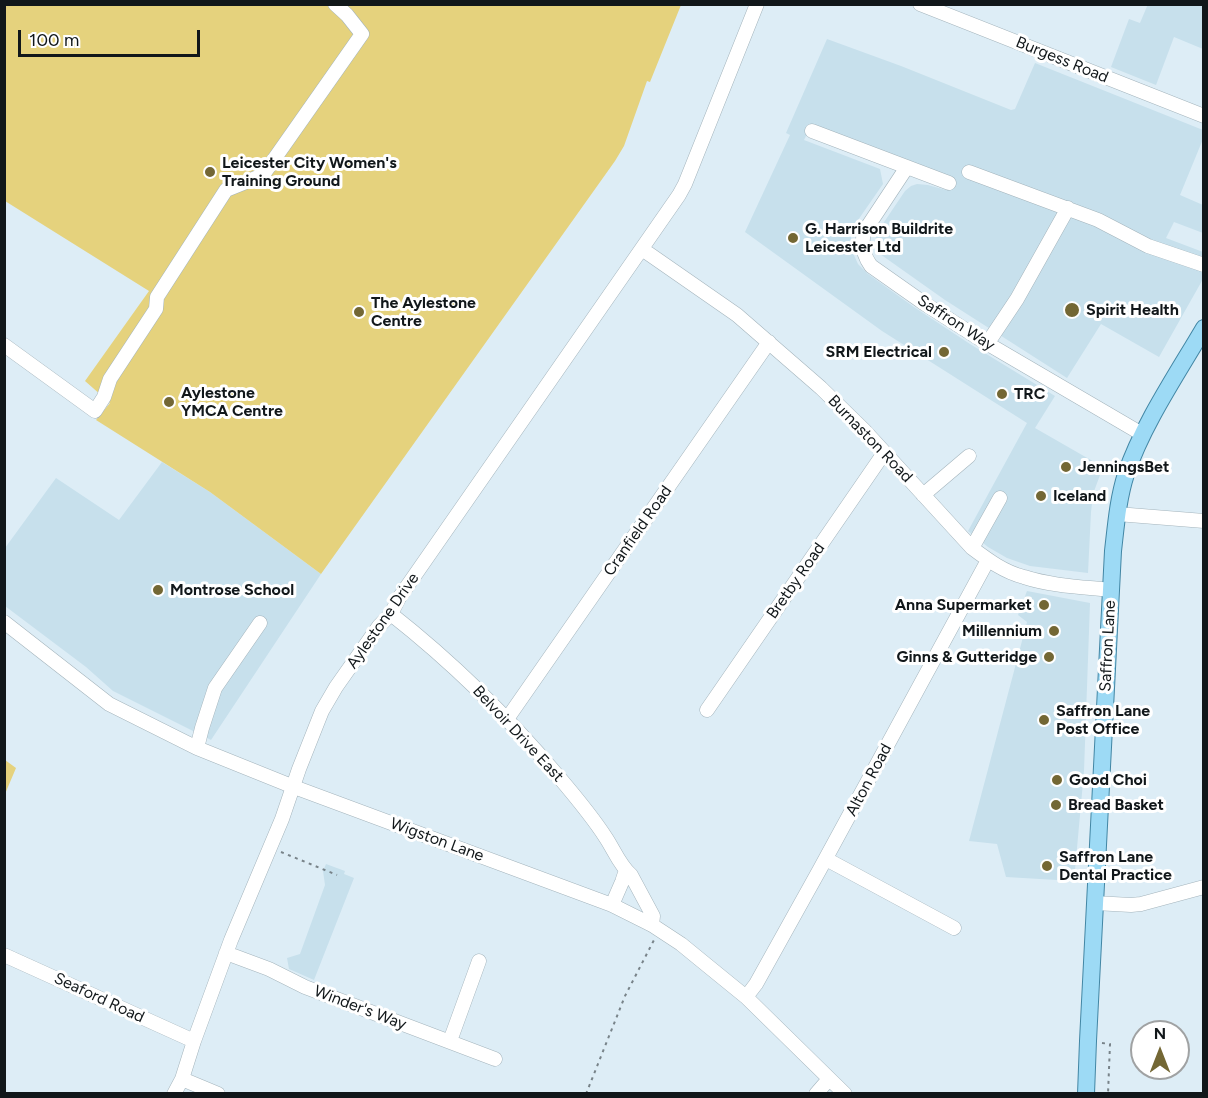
<!DOCTYPE html>
<style>
body{margin:0}
#map{position:relative;width:1208px;height:1098px;overflow:hidden;background:#ddedf6;font-family:Figtree,sans-serif}
canvas{display:block}
.frame{position:absolute;inset:0;border:6px solid #11171a;pointer-events:none}
.north{position:absolute;left:1130px;top:1020px;width:60px;height:60px;box-sizing:border-box;background:#fff;border:2px solid #a0a2a3;border-radius:50%;rotate:0deg;font-size:16px;font-weight:700;line-height:24px;text-align:center;color:#11171a}
.north::after{content:'';display:block;margin:auto;width:21px;height:27px;background:#736734;clip-path:polygon(50% 0,100% 100%,50% 72%,0 100%)}
.scale{position:absolute;left:18px;top:30px;width:182px;height:27px;box-sizing:border-box;border:3px solid #11171a;border-top:0;padding-left:8px;font-size:18px;line-height:21px;white-space:nowrap;color:#11171a;-webkit-text-stroke:4px #fff;paint-order:stroke}
</style>
<div id="map">
<canvas width="1208" height="1098"></canvas>
<div class="frame"></div>
<div class="north">N</div>
<div class="scale">100 m</div>
</div>
<script>
const ctx = document.querySelector('canvas').getContext('2d');
ctx.lineJoin = 'round';
function fillPath(path, color) { ctx.fillStyle = color; ctx.fill(path, 'evenodd'); }
function stroke(path, color, width, dash) { ctx.strokeStyle = color; ctx.lineWidth = width; ctx.lineCap = dash ? 'butt' : 'round'; ctx.setLineDash(dash || []); ctx.stroke(path); }
function label(font, color, halo, rows, align = 'center') {
  ctx.font = font + ' Figtree,sans-serif'; ctx.lineWidth = 6; ctx.setLineDash([]); ctx.textBaseline = 'middle'; ctx.strokeStyle = halo; ctx.fillStyle = color; for (const [text, x, y, turn = 0] of rows) {
    ctx.save(); ctx.translate(x, y); ctx.rotate((+turn || 0) * Math.PI / 180); ctx.textAlign = isNaN(turn) ? turn : align; if (halo) ctx.strokeText(text, 0, 0); ctx.fillText(text, 0, 0); ctx.restore();
  }
}
const built = new Path2D(`
 M1148 4 1203 5V49L1174 37 1156 85 1111 67 1129 19 1140 23Z
 M827 39 901 66 1011 110 1015 109 1035 63 1203 130V139L1180 195 1203 205V233L1174 222 1166 238 1203 252V279L1159 357 1101 324 1067 378 945 300 880 254 875 247 876 234 905 191 911 186 917 184 928 185 946 190 951 178 812 124 804 140 880 169 883 184 856 223 851 234V242L852 251 858 264 868 274 914 307 970 344 1055 396 1035 428 1103 467 1093 494 1091 512 1088 573 1030 566 1007 558 988 547 968 531 1027 423 882 331 745 232 790 135 786 133Z
 M162 462 210 492 321 574 211 740 113 691 86 667 5 606V548L56 478 119 520Z
 M1027 591 1090 603 1084 771 1074 881 1006 877 997 844 969 841 1027 622 1018 615Z
 M326 864 345 871 344 874 354 878 314 980 289 969 287 958 300 954 325 885 323 871Z`);
const green = new Path2D(`
 M4 5H681L650 82 647 81 624 146 615 161 321 574 210 492 96 420 110 403 85 381 149 291 5 201Z
 M5 760 16 768 5 794Z`);
const path = new Path2D(`
 M281 852 337 875
 M1102 1043 1110 1044 1108 1094
 M586 1094 625 996 654 940`);
const minor = new Path2D(`
 M920 4 1204 116
 M812 131 949 183
 M907 167 864 232C861 245 863 255 871 266L925 304 983 341 1142 434
 M969 172 1098 220 1148 246 1204 265
 M642 249 737 315 821 388 864 430 972 548C988 560 1004 572 1024 577 1052 586 1082 587 1111 590
 M987 344 1017 299 1068 208
 M4 345 95 411 104 397 110 379 156 309 157 297 226 190 263 175 362 34 347 15 335 4
 M923 495 969 456
 M1117 514 1204 521
 M972 548 1000 498
 M391 614C452 662 508 717 558 776 575 796 592 816 606 838 614 850 620 866 631 875L653 916 652 925
 M4 622 109 704 197 748 294 787 612 905 652 925 681 944 703 962 746 997 845 1094
 M707 710 884 453
 M507 719 769 342
 M197 748 202 728 215 688 260 623
 M826 859 954 928
 M1095 903 1131 905 1141 904 1204 887
 M612 905 622 882 626 870
 M226 953 269 969 305 987 495 1059
 M4 955 194 1041
 M746 997 756 984 820 869 988 560
 M450 1041 479 961
 M182 1079 218 1094
 M174 1094 182 1079 194 1041 231 940 282 819 299 769 322 711 336 687 379 626 391 614 399 598 679 195 685 184 757 4
 M816 1094 829 1079`);
const major = new Path2D(`
 M1086 1094 1088 1041 1113 551C1116 525 1118 499 1126 474 1143 424 1177 374 1204 328`);
const markers = [
 [210,172,6,"#736734"],
 [793,238,6,"#736734"],
 [1072,310,8,"#736734"],
 [359,312,6,"#736734"],
 [944,352,6,"#736734"],
 [1002,394,6,"#736734"],
 [169,402,6,"#736734"],
 [1066,467,6,"#736734"],
 [1041,496,6,"#736734"],
 [158,590,6,"#736734"],
 [1044,605,6,"#736734"],
 [1054,631,6,"#736734"],
 [1049,657,6,"#736734"],
 [1044,720,6,"#736734"],
 [1057,780,6,"#736734"],
 [1056,805,6,"#736734"],
 [1047,866,6,"#736734"]
];
const streetNames = [
 ["Burgess Road",1062,60,22],
 ["Saffron Way",956,323,33],
 ["Burnaston Road",870,439,46],
 ["Cranfield Road",638,531,-55],
 ["Bretby Road",796,581,-55],
 ["Aylestone Drive",383,621,-55],
 ["Saffron Lane",1108,646,-87],
 ["Belvoir Drive East",518,734,47],
 ["Alton Road",869,780,-62],
 ["Wigston Lane",437,840,20],
 ["Seaford Road",99,998,25],
 ["Winder's Way",360,1008,21]
];
const poiNames = [
 ["Leicester City Women's",222,163],
 ["Training Ground",222,181],
 ["G. Harrison Buildrite",805,229],
 ["Leicester Ltd",805,247],
 ["The Aylestone",371,303],
 ["Centre",371,321],
 ["Spirit Health",1086,310],
 ["SRM Electrical",932,352,"right"],
 ["Aylestone",181,393],
 ["YMCA Centre",181,411],
 ["TRC",1014,394],
 ["JenningsBet",1078,467],
 ["Iceland",1053,496],
 ["Montrose School",170,590],
 ["Anna Supermarket",1032,605,"right"],
 ["Millennium",1042,631,"right"],
 ["Ginns & Gutteridge",1037,657,"right"],
 ["Saffron Lane",1056,711],
 ["Post Office",1056,729],
 ["Good Choi",1069,780],
 ["Bread Basket",1068,805],
 ["Saffron Lane",1059,857],
 ["Dental Practice",1059,875]
];
fillPath(built, '#c7e0ec');
fillPath(green, '#e5d27d');
stroke(minor, '#a4b4bc', 15);
stroke(major, '#4286a4', 18);
stroke(path, '#788389', 2, [3, 4.5]);
stroke(minor, '#fff', 14);
stroke(major, '#9ddaf5', 16);
for (const [x, y, r, color] of markers) { const dot = new Path2D(); dot.arc(x, y, r, 0, 2 * Math.PI); ctx.fillStyle = color; ctx.fill(dot); stroke(dot, '#fff', 2); }
label('16px', '#11171a', '#fff', streetNames);
label('bold 16px', '#11171a', '#fff', poiNames, 'left');
</script>
